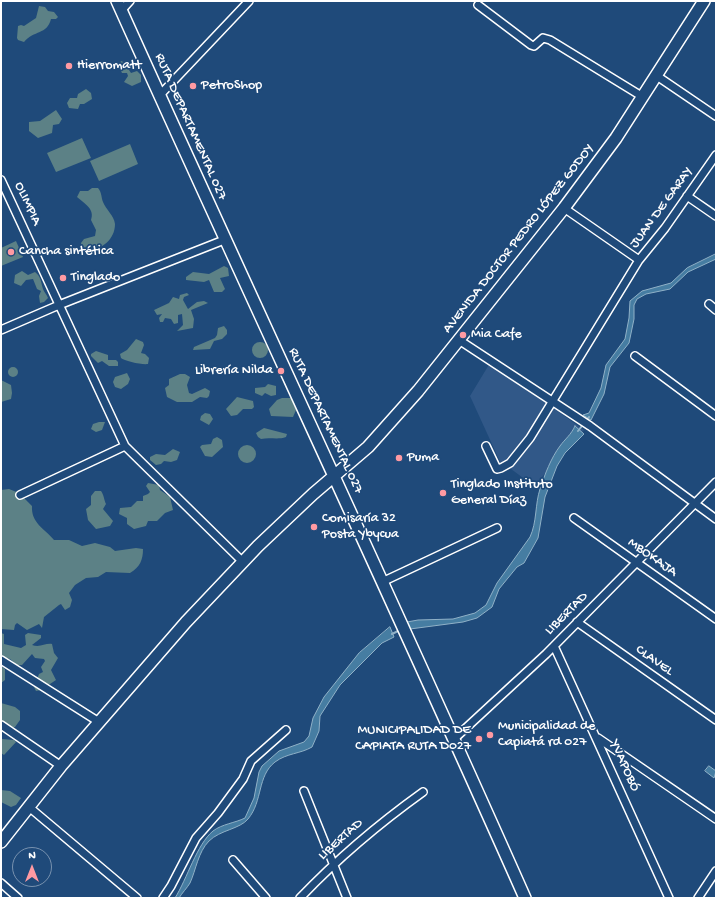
<!DOCTYPE html>
<meta charset="utf-8">
<style>
body{margin:0}
#map{position:relative;width:717px;height:899px;overflow:hidden;background:#1f4a7a;font-family:"Gochi Hand",sans-serif}
canvas{display:block}
.frame{position:absolute;inset:0;border:2px solid #fff;pointer-events:none}
.north{position:absolute;left:12px;top:847px;width:40px;height:40px;box-sizing:border-box;background:#1f4a7a;border:1px solid #7992af;border-radius:50%;rotate:0deg;font-size:11px;font-weight:700;line-height:16px;text-align:center;color:#fff}
.north::after{content:'';display:block;margin:auto;width:14px;height:18px;background:#ff9aa2;clip-path:polygon(50% 0,100% 100%,50% 72%,0 100%)}
</style>
<div id="map">
<canvas width="717" height="899"></canvas>
<div class="frame"></div>
<div class="north">N</div>
</div>
<script>
const ctx = document.querySelector('canvas').getContext('2d');
ctx.lineJoin = 'round';
function fillPath(path, color) { ctx.fillStyle = color; ctx.fill(path, 'evenodd'); }
function stroke(path, color, width, dash) { ctx.strokeStyle = color; ctx.lineWidth = width; ctx.lineCap = dash ? 'butt' : 'round'; ctx.setLineDash(dash || []); ctx.stroke(path); }
function label(font, color, halo, rows, align = 'center') {
  ctx.font = font + ' "Gochi Hand",sans-serif'; ctx.lineWidth = 3.5; ctx.setLineDash([]); ctx.textBaseline = 'middle'; ctx.strokeStyle = halo; ctx.fillStyle = color; for (const [text, x, y, turn = 0] of rows) {
    ctx.save(); ctx.translate(x, y); ctx.rotate((+turn || 0) * Math.PI / 180); ctx.textAlign = isNaN(turn) ? turn : align; if (halo) ctx.strokeText(text, 0, 0); ctx.fillText(text, 0, 0); ctx.restore();
  }
}
const built = new Path2D(`
 M490 363 584 430 534 486 507 466H502L470 396Z`);
const green = new Path2D(`
 M39 6 45 7 48 11 54 12 58 17 56 19H51C47 35 34 30 24 42L18 40 17 38 18 26 21 25 24 26 36 18Z
 M121 61 131 65 129 70 131 73 137 71 141 75V82L132 86 124 82 128 76 127 73H122L120 69H117Z
 M86 89 91 93 92 99 84 104H80L78 109 69 108 67 103 70 98H77L78 94Z
 M56 110 62 119 59 124 53 125 52 133 38 138 29 131V122L40 121Z
 M82 138 91 158 56 172 47 153Z
 M130 144 138 164 99 181 90 161Z
 M92 188H98C102 193 101 197 103 202 106 210 114 215 115 224 115 242 97 253 82 249L81 243 84 239 95 236 96 230 91 220C95 209 85 204 77 197L80 191H88Z
 M16 241 23 257 1 266V248Z
 M224 266 228 268 229 276 220 278 225 289 222 292H214L209 280 204 282 186 280V277L193 272 209 274Z
 M22 271 28 275 35 272C41 276 41 283 43 289 44 292 47 295 48 298L44 302 40 303 39 296 41 291 37 289 33 279 26 280 21 286 14 283 15 275Z
 M187 293 189 295 184 297 183 300 188 309 197 302 204 301 208 303 191 310 194 319 193 328 177 331 183 325 182 314 178 315V323L174 324 171 319 165 318 163 322H160L159 318 162 314 157 315 154 310 169 303 173 297 179 299 180 295Z
 M224 326 227 330V334L222 339 214 341 210 349 193 350 194 347 215 338 217 335 218 328Z
 M136 339 143 342 144 345 141 353 145 354 149 358 148 364C142 365 124 361 121 358L120 354 127 350Z
 M252 350a8 8 0 1 1 16 0a8 8 0 1 1-16 0Z
 M96 351 108 355V360H116L118 362V366H109L102 361 98 363 91 356V354Z
 M8 372a5 5 0 1 1 10 0a5 5 0 1 1-10 0Z
 M127 373 130 379 128 384 121 389 115 387 113 382 115 377Z
 M180 374H185L190 377 187 385 189 393 192 394 205 388 210 391 209 396 207 398 200 397 192 402H177L167 397 165 388 169 385V379Z
 M1 380 11 385 12 393 11 399 1 402Z
 M268 384 276 386V395L271 396 265 393 262 396 255 393V388L265 387Z
 M237 397 253 401 254 407 252 409H243L237 415 231 416 226 409Z
 M282 398H291L296 410 293 417 271 416 269 409 277 400Z
 M205 413 210 414 213 419 209 425 200 420 201 416Z
 M99 422H105L102 430 96 432 91 429 93 424Z
 M264 428 287 434 286 437C278 440 270 437 261 439L258 437 256 433Z
 M217 437 222 440 223 447 212 457 205 456 200 447 202 445 211 444 213 439Z
 M238 454a9 9 0 1 1 18 0a9 9 0 1 1-18 0Z
 M173 449 180 452 177 460 171 462 164 461 161 464 156 465 150 460V457L156 454 165 455Z
 M148 483 159 485 160 490 170 497 173 510 165 513 157 521H148L146 526 134 529 127 524V518L119 514 120 508 131 507 137 501H143V496L148 494 150 492 146 486Z
 M9 489 19 493 32 506C31 523 44 528 54 540H69L82 546 95 543 110 547 115 551 136 548 143 549C143 560 140 567 130 573L106 572 98 577 86 578 75 585 69 593 72 600 70 607 65 610 61 604 59 605 44 617 42 628 39 624 27 630 17 623 15 625 14 630 1 629V490Z
 M95 491H101C104 495 104 500 106 504L103 509 113 521 110 526 96 529 88 520 86 509 91 505V496Z
 M1 633 4 634V644L21 648 26 645 25 635 28 633 41 635V638L32 645C40 648 45 643 52 644L54 653 58 658 51 670 56 680 41 690 36 691 34 687 39 674 43 672 41 667 45 661 44 659 35 658 32 654 22 665H17L10 659 1 657Z
 M1 666 5 669V680L1 683Z
 M1 703 15 707 20 711V720L15 727 12 728 1 722Z
 M2 739 14 740 16 742 4 755 1 753Z
 M1 790 10 791 21 798 16 805 11 807 1 802Z`);
const water = new Path2D(`
 M716 254V259L688 272 670 289 646 294 637 299 634 305V319L629 343 610 367 604 394 591 420 583 415 589 413 601 388 606 365 625 339 629 318 630 301 642 291 671 283 687 268Z
 M575 426 584 434 565 453 557 466 545 497 538 538 524 563 517 567 499 589 492 607 477 618 463 622 410 629 407 622 418 620 453 619 475 613 486 605 497 583 530 537C537 522 535 504 540 489 545 474 551 458 560 446 565 439 571 435 575 426Z
 M390 627 394 637 382 643 340 685 320 716 319 731 312 747C300 754 287 753 275 762 257 776 263 801 248 819 240 829 220 830 209 841 198 852 196 870 190 883 187 888 182 893 179 898H175C187 879 197 844 213 831 222 824 235 823 245 818L254 798 259 772 262 766 279 751 304 742 309 736 313 718 324 697 359 653Z
 M709 766 716 771 714 778 705 771Z`);
const stream = new Path2D(`
 M578 431 589 417
 M392 634 398 631`);
const minor = new Path2D(`
 M478 5 531 45 534 46 543 38 550 40 643 97
 M121 11 130 1
 M657 76 716 116
 M159 96 249 1
 M1 180 125 446 243 562
 M687 196 716 216
 M564 208 639 260 665 228 716 155
 M709 304 716 310
 M1 330 59 305 224 240
 M459 340 590 426 716 519
 M635 356 716 416
 M486 446 497 469 501 468 510 463 530 438 639 260
 M20 495 125 446
 M574 518 716 619
 M382 582 497 528
 M577 622 716 720
 M554 646 669 898
 M1 660 99 722
 M1 725 61 766
 M598 738 716 819
 M454 739 546 654 716 482
 M304 791 347 898
 M29 807 137 898
 M233 860 266 898
 M1 883 18 898
 M163 898 171 886 196 838 218 813 243 779 251 761 286 730
 M300 898C339 857 377 825 423 792
 M698 898 716 871`);
const primary = new Path2D(`
 M117 1C252 301 392 598 525 898
 M1 842 61 766 186 622 258 546 313 494 368 447 418 391 564 208 616 138 704 1`);
const markers = [
 [69,66,4,"#ff9aa2"],
 [193,86,4,"#ff9aa2"],
 [11,252,4,"#ff9aa2"],
 [63,278,4,"#ff9aa2"],
 [463,335,4,"#ff9aa2"],
 [281,371,4,"#ff9aa2"],
 [399,458,4,"#ff9aa2"],
 [443,493,4,"#ff9aa2"],
 [314,527,4,"#ff9aa2"],
 [490,735,4,"#ff9aa2"],
 [479,739,4,"#ff9aa2"]
];
const poiNames = [
 ["Hierromatt",77,66],
 ["PetroShop",201,86],
 ["Cancha sintética",19,252],
 ["Tinglado",71,278],
 ["Mia Cafe",471,335],
 ["Librería Nilda",273,371,"right"],
 ["Puma",407,458],
 ["Tinglado Instituto",451,485],
 ["General Díaz",451,501],
 ["Comisaría 32",322,519],
 ["Posta Ybycua",322,535],
 ["Municipalidad de",498,727],
 ["Capiatá rd 027",498,743],
 ["MUNICIPALIDAD DE",471,731,"right"],
 ["CAPIATA RUTA D027",471,747,"right"]
];
const streetNames = [
 ["RUTA DEPARTAMENTAL 027",190,127,66],
 ["OLIMPIA",27,204,65],
 ["JUAN DE GARAY",662,208,-54],
 ["AVENIDA DOCTOR PEDRO LÓPEZ GODOY",519,239,-52],
 ["RUTA DEPARTAMENTAL 027",325,421,65],
 ["MBOKAJA",652,558,35],
 ["LIBERTAD",567,614,-45],
 ["CLAVEL",654,661,35],
 ["YVAPOBÓ",624,766,66],
 ["LIBERTAD",341,840,-42]
];
fillPath(built, '#315888');
fillPath(green, '#5c8186');
fillPath(water, '#467da2');
stroke(water, '#90b1c7', 1);
stroke(stream, '#90b1c7', 2);
stroke(minor, '#fff', 10);
stroke(primary, '#fff', 14);
stroke(minor, '#1f4a7a', 7);
stroke(primary, '#1f4a7a', 11);
for (const [x, y, r, color] of markers) { const dot = new Path2D(); dot.arc(x, y, r, 0, 2 * Math.PI); ctx.fillStyle = color; ctx.fill(dot); stroke(dot, '#1f4a7a', 1.5); }
label('14px', '#fff', '#1f4a7a', poiNames, 'left');
label('14px', '#fff', '#1f4a7a', streetNames);
</script>
